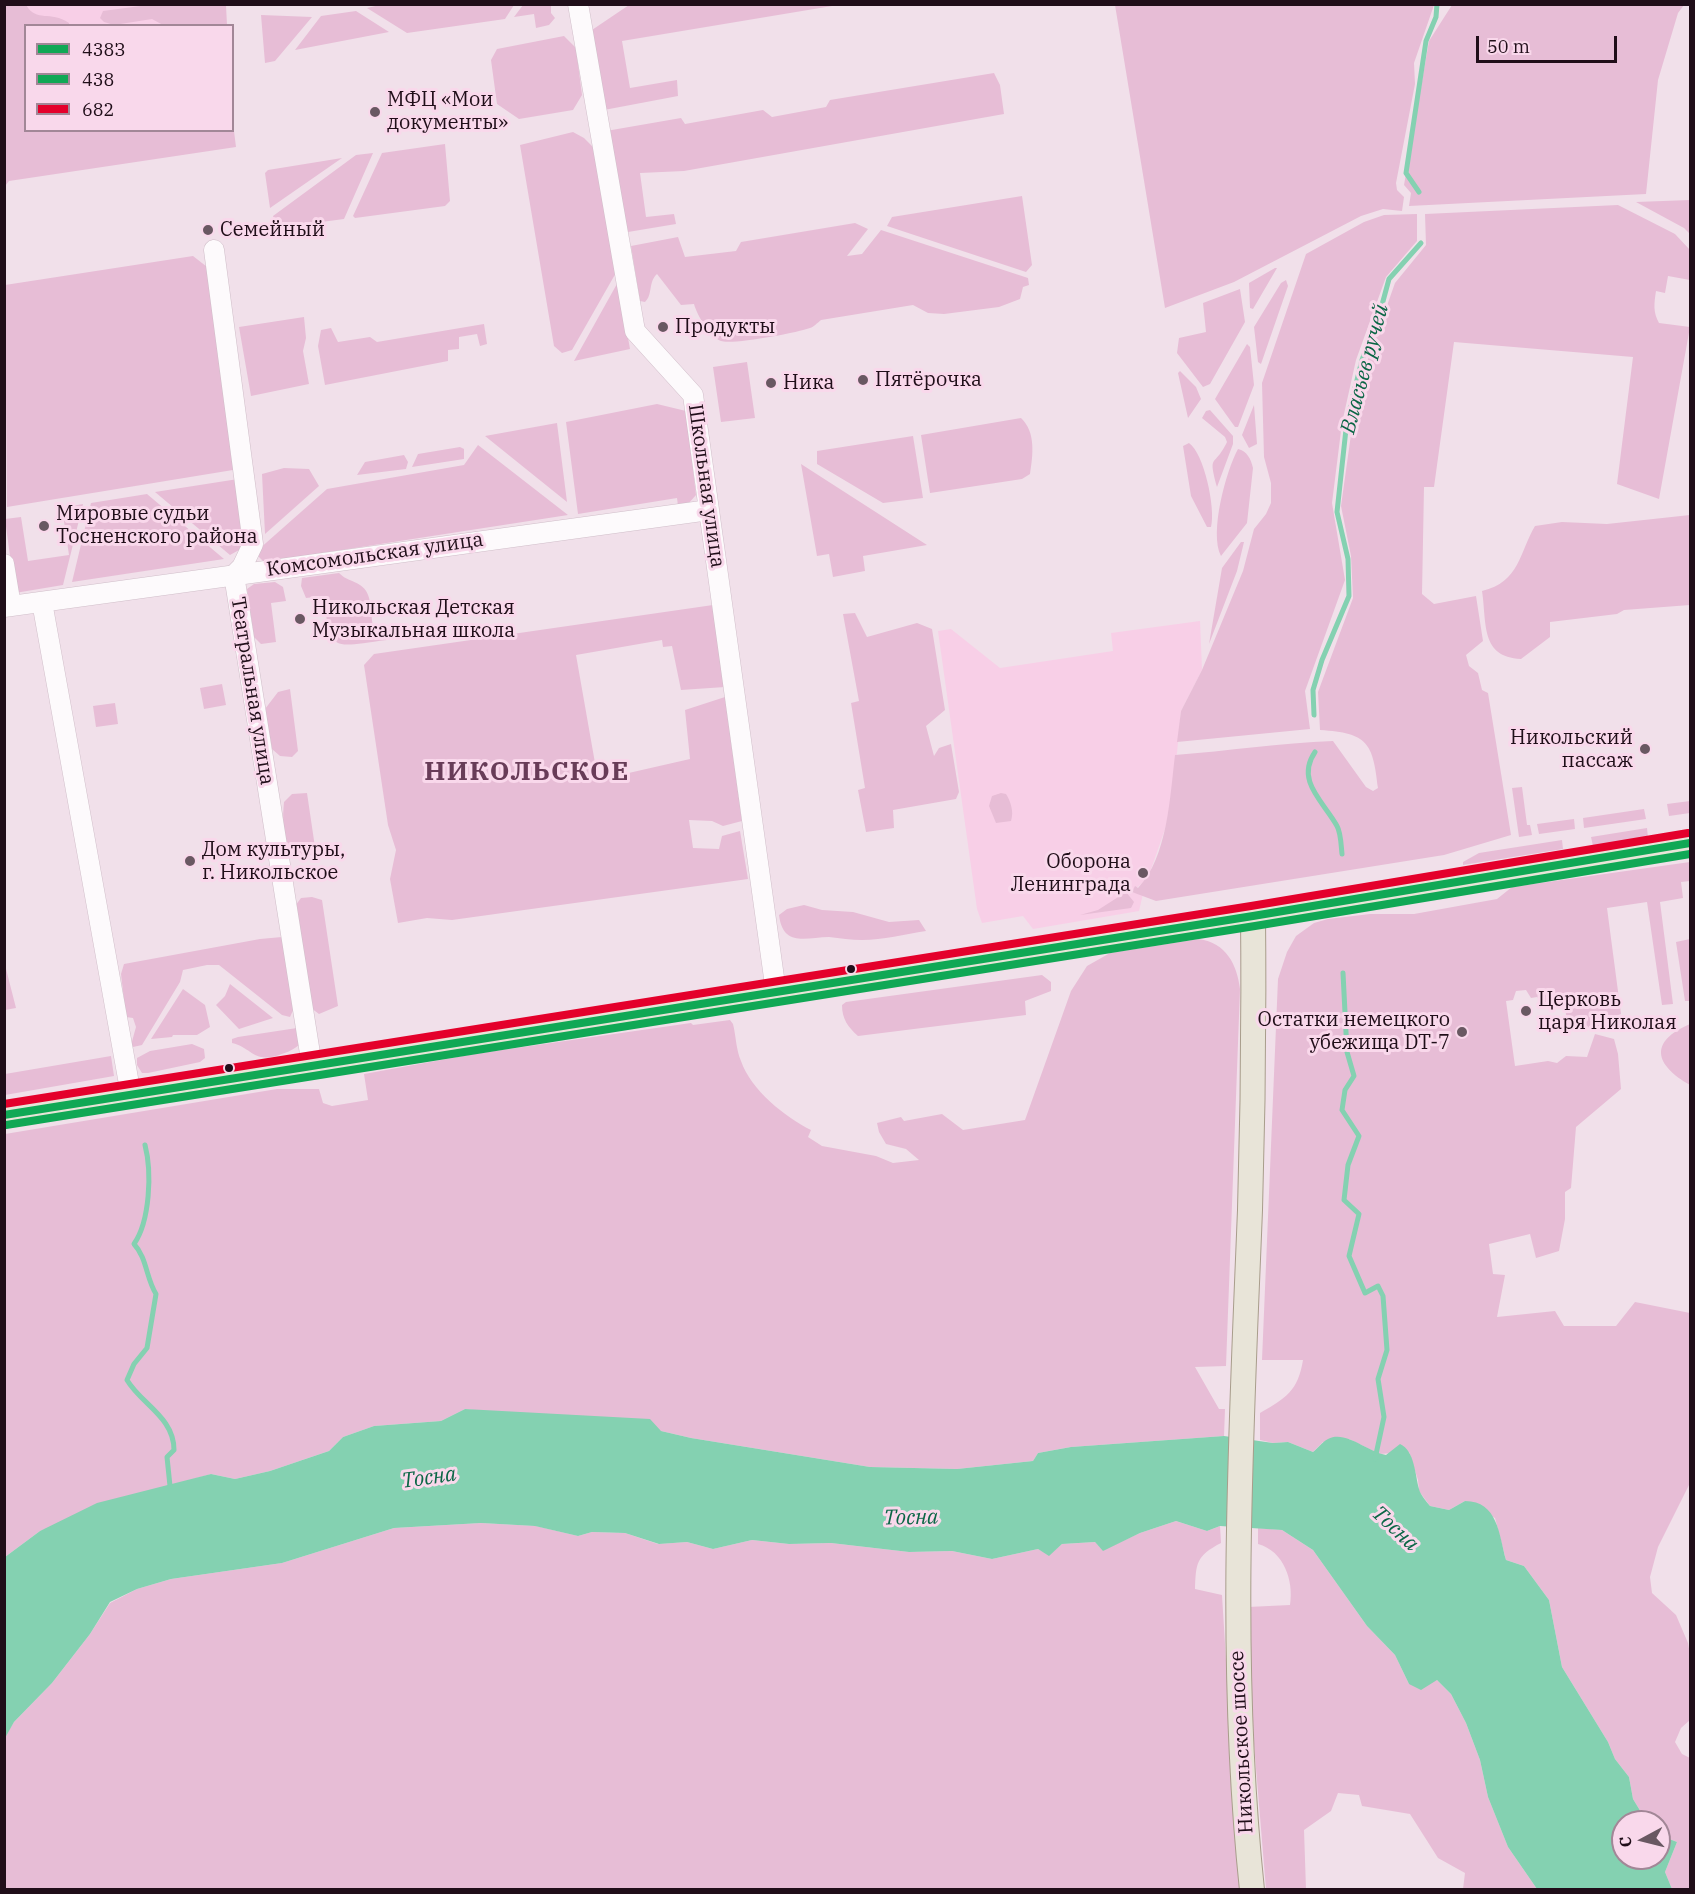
<!DOCTYPE html>
<meta charset="utf-8">
<style>
body{margin:0}
#map{position:relative;width:1695px;height:1894px;overflow:hidden;background:#f1e0ea;font-family:"IBM Plex Serif",serif}
canvas{display:block}
.frame{position:absolute;inset:0;border:6px solid #200e19;pointer-events:none}
.legend{position:absolute;left:24px;top:24px;width:210px;height:108px;box-sizing:border-box;background:#f9d8eb;border:2px solid #a28797;margin:0;padding:8px 10px;list-style:none;font-size:18px;color:#200e19}
.legend li{display:flex;align-items:center;gap:12px;height:30px}
.legend b{width:30px;border:2px solid #a28797}
.north{position:absolute;left:1611px;top:1810px;width:60px;height:60px;box-sizing:border-box;background:#f9d8eb;border:2px solid #a28797;border-radius:50%;rotate:263deg;font-size:16px;font-weight:700;line-height:24px;text-align:center;color:#200e19}
.north::after{content:'';display:block;margin:auto;width:21px;height:27px;background:#695862;clip-path:polygon(50% 0,100% 100%,50% 72%,0 100%)}
.scale{position:absolute;left:1476px;top:36px;width:141px;height:27px;box-sizing:border-box;border:3px solid #200e19;border-top:0;padding-left:8px;font-size:18px;line-height:21px;white-space:nowrap;color:#200e19;-webkit-text-stroke:4px #f9d8eb;paint-order:stroke}
</style>
<div id="map">
<canvas width="1695" height="1894"></canvas>
<div class="frame"></div>
<ul class="legend">
<li><b style="height:8px;background:#10a855"></b>438З</li>
<li><b style="height:8px;background:#10a855"></b>438</li>
<li><b style="height:8px;background:#e4002b"></b>682</li>
</ul>
<div class="north">С</div>
<div class="scale">50 m</div>
</div>
<script>
const ctx = document.querySelector('canvas').getContext('2d');
ctx.lineJoin = 'round';
function fillPath(path, color) { ctx.fillStyle = color; ctx.fill(path, 'evenodd'); }
function stroke(path, color, width, dash) { ctx.strokeStyle = color; ctx.lineWidth = width; ctx.lineCap = dash ? 'butt' : 'round'; ctx.setLineDash(dash || []); ctx.stroke(path); }
function label(font, color, halo, rows, align = 'center') {
  ctx.font = font + ' "IBM Plex Serif",serif'; ctx.lineWidth = 6; ctx.setLineDash([]); ctx.textBaseline = 'middle'; ctx.strokeStyle = halo; ctx.fillStyle = color; for (const [text, x, y, turn = 0] of rows) {
    ctx.save(); ctx.translate(x, y); ctx.rotate((+turn || 0) * Math.PI / 180); ctx.textAlign = isNaN(turn) ? turn : align; if (halo) ctx.strokeText(text, 0, 0); ctx.fillText(text, 0, 0); ctx.restore();
  }
}
const built = new Path2D(`
 M4 5H212L215 25 26 26Z
 M1200 621 1202 670 1181 711 1172 805 1164 832 1148 878 1132 892 1143 894 1139 911 1033 929 1023 916 982 923 977 909 938 631 951 629 1000 668 1113 651 1111 633Z`);
const green = new Path2D(`
 M5 4 26 5C37 23 50 10 69 23V25L26 26V130H232L233 123 236 147 9 181 5 186Z
 M384 4H514V5L505 19 407 33 367 8Z
 M551 4V13L555 18 549 25 536 28 534 14 514 17 523 5Z
 M148 5H226L227 25H163L152 19 114 25 104 22 100 18 103 11Z
 M629 5H838L622 41 630 88 677 80 678 96 604 110 589 32Z
 M1115 5H1434L1414 63 1415 84 1396 183 1397 190 1404 197 1402 211 1383 209 1361 216 1234 282 1165 308Z
 M1452 5H1684L1678 13 1658 80 1646 194 1409 206 1411 193 1404 185 1429 41Z
 M356 11 389 32 295 50 321 16Z
 M261 15 312 17 275 61 265 63Z
 M564 36 576 48 582 95 573 110 519 119 497 104 491 60 497 49Z
 M994 73 1000 85 1004 114 684 171 640 173 646 217 674 214 676 224 622 233 606 131 681 118 685 124 763 110 772 117 826 107 830 100Z
 M573 132 584 138 594 148 617 271 572 350 562 353 554 346 520 145Z
 M445 144 450 201 445 206 355 218 353 216 382 153Z
 M373 153 344 219 276 228 273 216 356 155Z
 M342 158 270 208 265 173 268 170Z
 M1022 196 1032 265 1026 272 887 226 892 217Z
 M1690 200V234L1684 228 1636 202Z
 M1618 205 1675 234 1690 250V280L1668 276 1665 293 1656 291C1654 304 1653 312 1659 323L1690 327 1659 499 1617 484 1633 357 1454 342 1434 487H1424L1422 594 1434 604 1476 596 1483 641 1466 655 1469 666 1478 673 1482 690 1488 693 1511 835 1444 855 1156 901 1132 892 1135 886 1138 888C1168 857 1170 795 1175 755 1228 751 1280 743 1333 741L1366 787 1373 791 1378 788C1373 743 1368 733 1320 730L1318 692 1353 598 1351 556 1341 506 1353 420 1367 362 1395 283 1426 245 1425 214Z
 M1417 214V241L1386 277 1356 360 1342 423 1332 503 1345 580 1305 691 1310 729 1177 742 1181 711 1202 670 1243 571 1254 529 1266 514 1271 503V483L1264 457 1262 383 1306 254 1364 222 1384 215Z
 M855 223 868 229 847 256 862 254 881 230 1028 278 1029 285 1023 287 1020 299 999 307 944 314 928 313 913 305 821 320C817 323 814 327 810 328 797 333 731 345 721 341 709 336 697 315 694 304L681 305 657 274C648 282 653 295 645 302L640 301 631 246 678 237 685 257 736 251 741 242Z
 M193 256 211 270 239 469 7 507 5 285Z
 M1275 268H1277L1253 309 1250 308 1249 283Z
 M1286 280 1288 286 1261 364 1258 362 1254 327 1281 283Z
 M618 282 630 349 574 361Z
 M1240 289 1245 322 1210 384 1203 387 1177 353 1179 338 1206 332 1203 303Z
 M304 317 306 338 303 351 309 384 251 396 239 327Z
 M484 324 487 344 480 346 477 334 459 337V349L448 350V361L325 385 318 346 321 330 331 328 338 342 370 337 377 342Z
 M1247 344 1250 347 1254 385 1238 427H1235L1215 399Z
 M747 362 755 418 721 422 713 367Z
 M1180 371 1196 387 1201 399 1188 418 1178 373Z
 M657 404 686 411 696 495 688 504 678 506 677 498 578 514 566 422Z
 M1254 405 1257 444 1249 448 1242 435Z
 M1210 410 1233 436V444L1217 487C1208 452 1214 469 1227 442L1225 437 1202 418 1206 411Z
 M1021 418C1036 432 1033 455 1030 474L1022 479 930 493 921 435Z
 M557 423 567 502 485 436Z
 M913 436 923 498 883 503 817 464V451Z
 M1189 443C1204 453 1216 509 1211 527H1207L1191 496 1183 446Z
 M478 445 568 515 264 562 258 556V550L327 489 464 465Z
 M460 447 464 449V459L412 467 418 454Z
 M1238 449C1247 451 1251 459 1253 468L1247 523 1221 556C1209 533 1226 471 1238 449Z
 M404 455 408 462 406 469 357 475 365 462Z
 M801 464 927 545 863 556 865 571 833 577 829 554 817 556Z
 M284 468 309 469 319 486 265 534 262 474Z
 M238 479 245 534 239 550 230 555 155 492Z
 M147 494 224 559 72 582 91 503Z
 M83 504 63 585 15 593 5 519 21 517 28 561 69 555 62 508Z
 M1690 515V608V605L1624 610 1617 614 1550 622V637L1521 659C1480 657 1487 623 1482 591 1520 582 1519 553 1535 526L1562 522 1607 524Z
 M1241 542H1244L1237 571 1209 644 1222 568Z
 M339 573C346 580 352 580 360 585 373 593 370 612 373 626L392 625 395 629 387 640C330 647 332 654 323 596L306 598 301 586 302 578Z
 M275 582 283 587 286 601 271 603 276 642 261 644 254 637 247 589 254 584Z
 M713 605 725 687 681 690 672 646 663 647 662 640 576 655 598 780 690 759 685 710 725 697 742 821 723 826 712 821 689 820 693 848 719 849 722 836 740 831 748 879 452 920 427 918 398 923 390 879 396 850 388 825 364 665 374 654Z
 M855 613 867 637 917 623 932 629 945 710 926 726 934 756 939 748 951 744 959 792 956 799 893 810 894 828 866 832 858 790 865 788 851 703 859 701 843 614Z
 M222 684 226 705 204 709 200 688Z
 M290 689 298 751 292 757 280 756 272 749 265 709 278 692Z
 M115 703 118 724 96 727 93 706Z
 M1522 787 1527 825H1530L1532 835 1519 837 1512 788Z
 M307 793 316 854 295 857C283 840 282 823 284 802L292 794Z
 M1001 793 1006 794C1011 802 1014 812 1011 821L996 823 989 806 992 796Z
 M1690 801V813L1669 816 1667 804Z
 M1644 809 1646 819 1584 828 1583 818Z
 M1574 819 1575 829 1539 834 1537 824Z
 M1647 828 1648 838 1593 846 1591 837Z
 M1562 840 1563 849 1463 865V862L1479 853Z
 M1690 862V881L1681 882 1683 898 1660 902 1673 1004 1662 1005 1647 902 1607 908 1621 1014 1604 1020 1599 1027 1567 1028 1565 1002 1544 1004 1537 997 1531 998 1526 990 1516 991 1513 1000 1506 1001 1515 1066 1548 1061 1557 1063 1566 1056 1587 1057 1595 1034 1614 1039 1618 1054 1621 1089 1576 1127 1571 1188 1565 1192V1219L1559 1251 1536 1258 1530 1234 1489 1244 1493 1274 1505 1275 1497 1317 1555 1311 1564 1326H1616L1635 1302 1690 1313V1483L1658 1547 1650 1577 1652 1593 1676 1615 1688 1643 1690 1654V1720L1681 1728 1675 1742 1682 1754 1690 1758V1889H1672L1665 1872 1677 1842 1659 1835V1822H1647L1633 1799 1629 1777 1615 1759 1608 1742 1562 1667 1549 1600 1524 1566 1506 1560 1495 1518 1465 1501 1449 1510 1430 1506 1419 1491 1418 1480 1409 1452 1379 1454 1349 1439 1323 1442 1313 1452 1288 1442 1273 1443 1260 1440V1413C1286 1398 1298 1391 1303 1360H1262L1278 979 1287 952 1296 936 1314 923 1328 919 1370 914H1414L1497 899 1512 887Z
 M1126 892 1134 902 1131 908 1080 915 1098 910Z
 M312 897 322 900 338 1006 319 1014 311 1008 295 906 301 898Z
 M804 905 822 910 853 912 889 922 919 920 926 931C905 934 883 940 862 940 851 940 840 938 829 937 807 937 783 948 779 915L787 909Z
 M282 937 295 1006 290 1017 282 1015 219 965H207L183 970 180 982 142 1045 133 1047 131 1045 136 1027 133 1018 126 1017 121 974 124 964 260 939Z
 M1199 939C1226 943 1237 964 1240 989L1226 1366 1195 1367 1219 1409H1225L1224 1436 1071 1447 1038 1453 1033 1461 957 1469 870 1467 691 1438 661 1431 465 1409 441 1421 374 1426 343 1437 329 1451 270 1471 235 1479 211 1474 170 1486 40 1531 5 1557V1134L277 1089H319L323 1103 332 1106 368 1100 364 1074 474 1054 691 1023 693 1025 730 1020 733 1024C736 1036 736 1050 741 1061 751 1090 785 1117 811 1130L808 1137 822 1146 876 1156 893 1163 919 1160 906 1149 886 1144 879 1132 877 1123 901 1117 904 1121 942 1114 963 1130 1025 1120 1071 991 1087 966 1110 953Z
 M1690 939V1001H1685L1676 942Z
 M4 961 16 1008 5 1010H4Z
 M1042 975 1051 982V991L1025 1001 1026 1015 858 1036C848 1027 842 1019 842 1005L846 1002Z
 M230 984 273 1018 239 1029 216 1005 225 996Z
 M183 989 205 1005 210 1027 197 1035H173L172 1037 151 1039Z
 M1689 1016H1690V1085C1655 1065 1648 1042 1690 1024Z
 M297 1028 299 1045C292 1051 285 1053 276 1056 253 1062 252 1048 232 1043V1039L238 1037Z
 M192 1044 204 1049 205 1058 200 1062 148 1073H142L137 1065V1058L150 1051Z
 M111 1056 114 1076 5 1095V1074Z
 M1176 1521 1207 1531 1220 1526 1221 1543C1196 1556 1196 1563 1195 1589L1222 1595 1240 1889H5L4 1738 14 1722 52 1683 90 1634 110 1603 137 1589 171 1579 282 1563 394 1528 481 1523 536 1526 578 1536 592 1532 625 1533 658 1544 687 1542 713 1549 752 1540 789 1544 831 1543 909 1552 952 1551 992 1559 1038 1549 1049 1555 1062 1544 1095 1542 1103 1550 1140 1533Z
 M1258 1528 1282 1530 1313 1550 1367 1626 1395 1655 1409 1684 1437 1680 1451 1694 1466 1723 1480 1760 1488 1797 1508 1847 1537 1889H1463L1465 1873 1438 1858 1410 1814 1362 1806 1359 1795 1338 1793 1331 1811 1304 1830 1306 1889H1266L1254 1744 1248 1607 1290 1605C1294 1581 1284 1551 1258 1544Z`);
const water = new Path2D(`
 M465 1409 650 1419 661 1431 691 1438 870 1467 957 1469 1033 1461 1038 1453 1071 1447 1224 1436 1273 1443 1288 1442 1313 1452C1318 1448 1322 1442 1328 1439 1346 1430 1367 1452 1386 1455L1400 1444C1415 1451 1415 1475 1419 1489 1420 1494 1426 1501 1430 1506L1449 1510 1465 1501C1498 1501 1499 1535 1506 1560L1524 1566 1549 1600 1562 1667 1608 1742 1615 1759 1629 1777 1633 1799 1647 1822H1623V1858H1659V1835L1677 1842 1665 1872 1672 1889H1537L1508 1847 1488 1797 1480 1760 1466 1723 1451 1694 1437 1680 1421 1690 1409 1684 1395 1655 1367 1626 1313 1550 1282 1530 1220 1526 1207 1531 1176 1521 1140 1533 1103 1551 1095 1542 1062 1544 1049 1556 1038 1549 992 1559 952 1551 909 1552 831 1543 789 1544 752 1540 713 1549 687 1542 659 1544 625 1533 592 1532 578 1536 535 1526 481 1523 394 1528 282 1563 171 1579 137 1589 110 1602 90 1634 52 1683 14 1722 5 1738V1557L40 1531 97 1503 211 1474 235 1479 270 1471 329 1451 343 1437 374 1426 441 1421Z`);
const stream = new Path2D(`
 M1419 192 1406 173 1426 41 1436 17 1437 4
 M1314 715 1313 690 1322 660 1349 596 1348 559 1337 512 1347 420 1362 360 1379 316 1389 279 1421 243
 M1315 752C1295 781 1324 802 1337 826 1341 833 1341 845 1342 854
 M1343 973 1347 1052 1354 1076 1345 1090 1342 1110 1359 1136 1348 1165 1344 1200 1359 1214 1349 1256 1365 1293 1378 1286 1383 1296 1387 1350 1378 1379 1384 1417 1375 1459
 M145 1145C152 1172 150 1221 134 1244 147 1258 146 1278 156 1294L147 1348 134 1364 127 1380C141 1404 174 1417 174 1450L167 1457 170 1486`);
const minor = new Path2D(`
 M578 4 635 331 693 395 776 992
 M214 250 253 544 242 567 234 575
 M4 564 11 606
 M234 575 312 1066
 M42 602 131 1095
 M4 607 709 510`);
const major = new Path2D(`
 M4 1115 1253 916 1690 843
 M1252 1890C1228 1663 1241 1436 1250 1210 1253 1112 1254 1014 1253 916`);
const bus1 = new Path2D(`
 M4 1115 1253 916 1690 843`);
const bus2 = new Path2D(`
 M6 1125 1255 926 1690 854`);
const bus3 = new Path2D(`
 M4 1104 1251 906 1688 833`);
const markers = [
 [375,112,6,"#695862"],
 [208,230,6,"#695862"],
 [663,327,6,"#695862"],
 [863,380,6,"#695862"],
 [771,383,6,"#695862"],
 [44,526,6,"#695862"],
 [300,619,6,"#695862"],
 [1645,749,6,"#695862"],
 [190,861,6,"#695862"],
 [1143,873,6,"#695862"],
 [851,969,5,"#200e19"],
 [1526,1011,6,"#695862"],
 [1462,1032,6,"#695862"],
 [229,1068,5,"#200e19"]
];
const poiNames = [
 ["МФЦ «Мои",387,100],
 ["документы»",387,123],
 ["Семейный",220,230],
 ["Продукты",675,327],
 ["Пятёрочка",875,380],
 ["Ника",783,383],
 ["Мировые судьи",56,514],
 ["Тосненского района",56,537],
 ["Никольская Детская",312,608],
 ["Музыкальная школа",312,631],
 ["Никольский",1633,738,"right"],
 ["пассаж",1633,761,"right"],
 ["Дом культуры,",202,850],
 ["г. Никольское",202,873],
 ["Оборона",1131,862,"right"],
 ["Ленинграда",1131,885,"right"],
 ["Церковь",1538,1000],
 ["царя Николая",1538,1023],
 ["Остатки немецкого",1450,1020,"right"],
 ["убежища DT-7",1450,1043,"right"]
];
const streetNames = [
 ["Школьная улица",706,486,82],
 ["Комсомольская улица",375,555,-8],
 ["Театральная улица",252,691,81],
 ["Никольское шоссе",1242,1742,-93]
];
const waterNames = [
 ["Власьев ручей",1365,369,-75],
 ["Тосна",429,1478,-8],
 ["Тосна",911,1518,-1],
 ["Тосна",1395,1529,43]
];
const districtNames = [
 ["НИКОЛЬСКОЕ",527,772]
];
fillPath(built, '#f8cfe7');
fillPath(green, '#e7bdd6');
fillPath(water, '#84d1b1');
stroke(stream, '#84d1b1', 5);
stroke(minor, '#d0bec9', 21);
stroke(major, '#a89d8b', 26);
stroke(minor, '#fdfafc', 20);
stroke(major, '#e8e4d8', 24);
stroke(bus1, '#10a855', 8);
stroke(bus2, '#10a855', 8);
stroke(bus3, '#e4002b', 8);
for (const [x, y, r, color] of markers) { const dot = new Path2D(); dot.arc(x, y, r, 0, 2 * Math.PI); ctx.fillStyle = color; ctx.fill(dot); stroke(dot, '#f9d8eb', 2); }
label('20px', '#200e19', '#f9d8eb', poiNames, 'left');
label('20px', '#200e19', '#f9d8eb', streetNames);
label('italic 21px', '#0a6645', '#f9d8eb', waterNames);
ctx.letterSpacing = '1.5px';
label('bold 26px', '#683c58', '#f9d8eb', districtNames);
ctx.letterSpacing = '0px';
</script>
